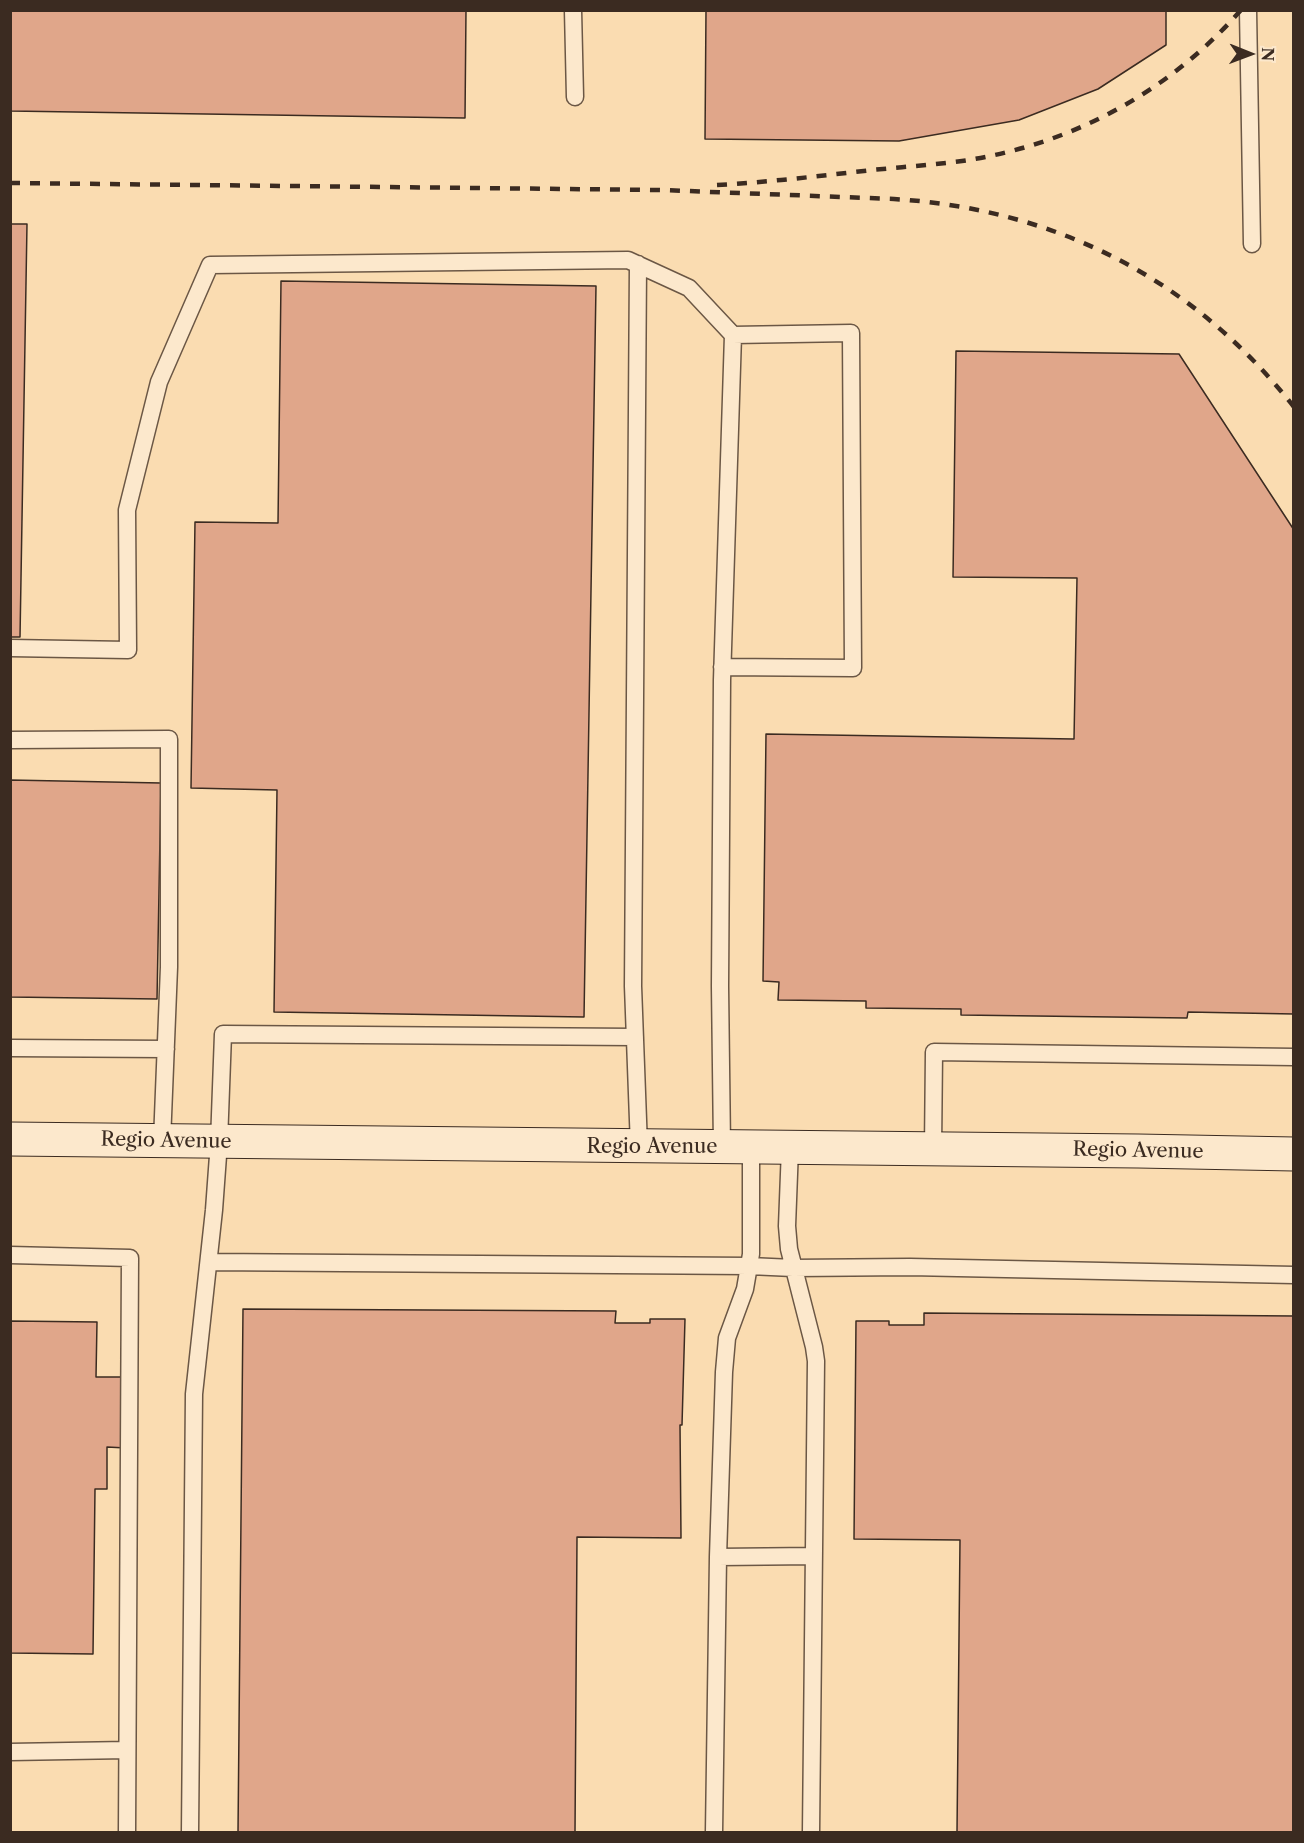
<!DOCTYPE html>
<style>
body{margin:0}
#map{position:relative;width:1304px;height:1843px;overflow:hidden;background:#fadcb1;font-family:"Libre Caslon Text",serif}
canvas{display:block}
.frame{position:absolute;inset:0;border:12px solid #3b2b21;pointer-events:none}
.north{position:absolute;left:1220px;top:24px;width:60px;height:60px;-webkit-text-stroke:4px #fce8cc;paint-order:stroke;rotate:91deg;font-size:16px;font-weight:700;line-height:24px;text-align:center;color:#3b2b21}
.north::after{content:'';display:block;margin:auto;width:21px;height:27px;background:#3b2b21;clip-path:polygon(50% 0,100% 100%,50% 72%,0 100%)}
</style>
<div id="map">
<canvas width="1304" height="1843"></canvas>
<div class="frame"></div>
<div class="north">N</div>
</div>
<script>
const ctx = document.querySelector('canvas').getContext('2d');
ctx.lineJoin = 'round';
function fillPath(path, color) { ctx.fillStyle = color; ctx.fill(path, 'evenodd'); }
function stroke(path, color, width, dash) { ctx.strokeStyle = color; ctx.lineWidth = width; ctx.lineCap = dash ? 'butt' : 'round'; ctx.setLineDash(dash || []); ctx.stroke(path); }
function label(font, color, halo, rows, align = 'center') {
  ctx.font = font + ' "Libre Caslon Text",serif'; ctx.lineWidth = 5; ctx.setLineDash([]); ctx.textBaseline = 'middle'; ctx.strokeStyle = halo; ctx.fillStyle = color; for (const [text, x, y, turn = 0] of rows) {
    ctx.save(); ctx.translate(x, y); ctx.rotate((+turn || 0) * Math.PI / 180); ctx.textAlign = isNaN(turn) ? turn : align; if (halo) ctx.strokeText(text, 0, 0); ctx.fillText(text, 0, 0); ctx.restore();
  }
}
const building = new Path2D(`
 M10 10H466L465 118 10 111Z
 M706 10H1166V45L1098 89 1019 120 899 141 705 139Z
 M10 224H27L20 637H10Z
 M281 281 596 286 584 1017 274 1012 277 790 191 788 195 522 278 523Z
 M956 351 1179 354 1294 530V1014L1188 1012 1187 1018 961 1015V1009L866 1008V1001L778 1000 779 982 763 981 766 734 1074 739 1077 578 953 577Z
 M10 780 161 783 157 999 10 997Z
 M243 1309 616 1311 615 1323H650V1319H685L682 1425H680L681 1538 577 1537 575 1832H238Z
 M924 1313 1294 1316V1832H957L960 1540 854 1539 856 1321H889V1325H924Z
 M10 1321 97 1322 96 1377H126V1448L107 1447V1489H95L93 1654 10 1653Z`);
const lane = new Path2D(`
 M573 10 575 97
 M1248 10 1252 244
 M638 264 633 986 639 1147
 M10 648 128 650 127 510 159 382 210 265 628 260 689 288 733 335 722 680 720 986 722 1147
 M722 667 853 668 851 333 733 335
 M10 740 169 739V967L162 1141
 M10 1048 166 1049
 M790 1148 787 1226 789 1249 814 1347 816 1361 811 1832
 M933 1149 934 1052 1294 1057
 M10 1255 130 1258 127 1832
 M209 1262 749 1266 793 1268 910 1267 1294 1275
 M718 1557 814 1556
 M10 1752 127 1750
 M190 1832 194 1394 214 1210 219 1142 223 1034 635 1037
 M714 1832 718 1557 724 1372 727 1338 745 1289 751 1254V1147`);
const secondary = new Path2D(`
 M10 1139 1138 1151 1294 1154`);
const rail = new Path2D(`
 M10 183 661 190 894 199C1056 209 1193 279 1294 407
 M717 185C769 182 820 176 872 170 902 167 932 165 962 161 1071 145 1169 92 1241 10`);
const streetNames = [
 ["Regio Avenue",166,1141,1],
 ["Regio Avenue",652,1147],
 ["Regio Avenue",1138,1151,1]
];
fillPath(building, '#e0a68a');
stroke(building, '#3b2b21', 1.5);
stroke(lane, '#6b5745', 19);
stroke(secondary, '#3b2b21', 35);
stroke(lane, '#fce8cc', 16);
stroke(secondary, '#fce8cc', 33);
stroke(rail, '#3b2b21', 4.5, [10, 10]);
label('20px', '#3b2b21', '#fce8cc', streetNames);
</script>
